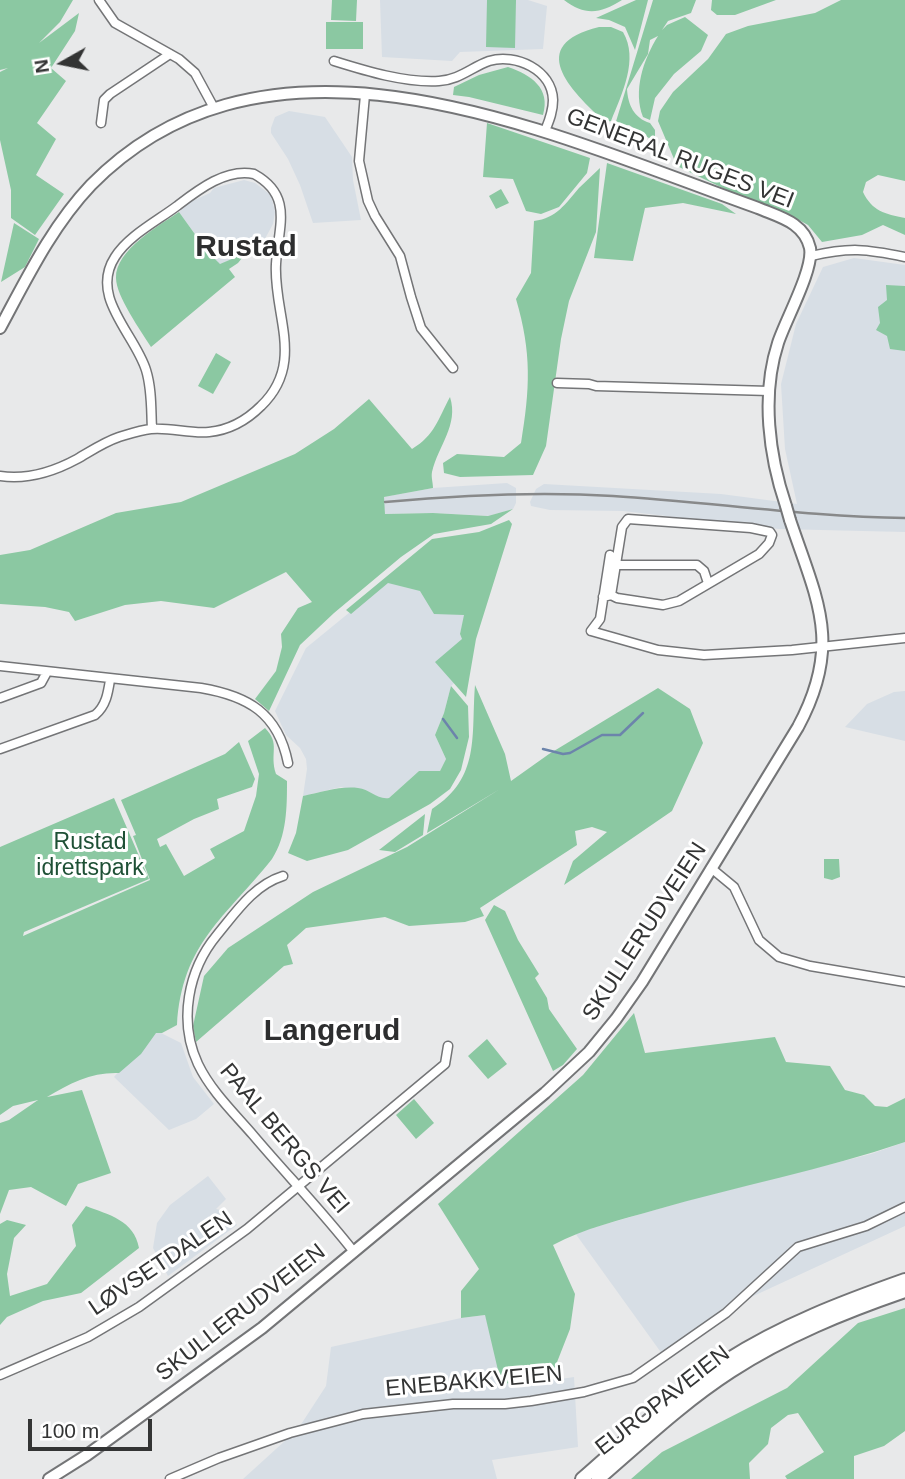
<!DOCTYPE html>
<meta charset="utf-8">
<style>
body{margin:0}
#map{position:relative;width:905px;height:1479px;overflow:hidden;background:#e8e9ea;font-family:Helvetica,sans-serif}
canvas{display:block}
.north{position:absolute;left:28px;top:28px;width:70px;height:70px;-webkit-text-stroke:5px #fff;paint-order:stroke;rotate:261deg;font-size:19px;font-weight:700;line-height:28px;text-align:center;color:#333434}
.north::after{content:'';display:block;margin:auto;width:24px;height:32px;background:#333434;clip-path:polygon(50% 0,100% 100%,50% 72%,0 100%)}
.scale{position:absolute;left:28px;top:1419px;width:124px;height:32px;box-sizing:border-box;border:4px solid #333434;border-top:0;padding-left:9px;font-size:21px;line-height:24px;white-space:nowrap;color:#333434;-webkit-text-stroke:5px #fff;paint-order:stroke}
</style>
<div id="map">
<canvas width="905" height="1479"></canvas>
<div class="north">N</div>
<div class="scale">100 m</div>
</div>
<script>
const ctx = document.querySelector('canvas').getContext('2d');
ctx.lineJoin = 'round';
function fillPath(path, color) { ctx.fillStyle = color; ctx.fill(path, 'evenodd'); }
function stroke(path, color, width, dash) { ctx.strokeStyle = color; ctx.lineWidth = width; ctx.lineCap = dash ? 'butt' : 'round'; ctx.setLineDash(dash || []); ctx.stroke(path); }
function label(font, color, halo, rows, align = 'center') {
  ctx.font = font + ' Helvetica,sans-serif'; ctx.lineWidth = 6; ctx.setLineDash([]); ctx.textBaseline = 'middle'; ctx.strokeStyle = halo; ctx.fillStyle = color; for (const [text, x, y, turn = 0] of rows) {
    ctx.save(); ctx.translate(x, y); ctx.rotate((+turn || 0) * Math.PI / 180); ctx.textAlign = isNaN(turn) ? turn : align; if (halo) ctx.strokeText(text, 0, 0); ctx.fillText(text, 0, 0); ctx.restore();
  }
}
const built = new Path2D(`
 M380 0H528L547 6 543 49 460 52 452 61 382 57Z
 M289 111 325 117 352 157 353 180 361 220 313 223 300 185 288 159 271 133V128L275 117Z
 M244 180 255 183 271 195 275 212 273 224 261 246 220 265 207 251 179 212 190 202 210 193 214 188Z
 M854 258 905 265V532L779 529 623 511 550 510 531 506 530 502 536 489 544 484 721 494 797 504 785 449 781 384 796 324 823 267Z
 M507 483 516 488V503L513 509 489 516 433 513 385 514 383 497 433 488Z
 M483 541 460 634 469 654 466 672 451 686 444 713 435 735 446 759 440 771H419L389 798 384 799 341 787 303 796 307 769 306 759 300 748 286 735 275 711 306 648 432 545Z
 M905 691V741L845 727 867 704 894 692Z
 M155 1030 181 1043 193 1077 214 1104 196 1119 169 1130 114 1077Z
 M905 1142V1226L749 1298 665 1358 575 1233 696 1198 871 1154Z
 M208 1176 226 1199 216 1209 225 1211 237 1225 168 1276 153 1248 157 1223 170 1205Z
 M485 1315 489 1329 528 1384 574 1377 578 1447 492 1460 497 1479H243L298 1429 326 1386 331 1347 461 1318Z`);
const green = new Path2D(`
 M0 0H73L60 22 39 43 79 13 75 31 51 68 66 81 37 123 56 139 36 175 64 194 35 235 11 218V190L0 140V72L8 68 0 70Z
 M332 0H357L356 21 331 20Z
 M487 0H516L515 48 486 47Z
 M564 0H622C600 14 585 16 564 0Z
 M636 0H648L635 50 625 27 609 20 596 18Z
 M653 0H696L691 13 668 21 662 30 667 25 685 17 708 35 701 51 674 74 655 98 650 120 643 117C633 91 643 60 658 36L650 40 648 54 627 89C628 105 634 118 650 123L655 130V139L652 140 629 125 614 128Z
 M712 0H776L735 15H717L711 10Z
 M841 0H905V181L878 175 866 182 863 192C872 211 885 214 905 218V235L883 225 862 235 822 242 808 225 786 213 731 192 677 166 658 121 660 111 673 92 708 59 726 34 748 26 815 13Z
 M326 22H363V49H326Z
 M599 27H611L623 32C639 59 622 94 611 121L605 122C570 90 525 45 599 27Z
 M508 67C531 75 551 88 543 115L469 97 453 95 454 87 479 75Z
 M487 123 590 158 587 173 559 207 541 214 526 211 513 179 483 177Z
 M607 163 722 204 736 214 683 203 645 208 633 261 594 258Z
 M600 168 596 232 569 301 561 339 546 446 533 475 460 477 444 473 443 463 457 454 504 457 521 443C530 389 532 353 516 299L531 273 534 221C557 218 565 204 579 188 586 181 593 175 600 168Z
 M501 189 509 203 496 209 489 196Z
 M179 212 207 251 220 264 246 253 238 263 229 269 235 277 151 347C141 331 116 296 116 278 115 250 160 225 179 212Z
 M14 223 39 239 25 267 1 282Z
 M886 285 905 286V351L890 349 887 336 876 330 880 323 878 307 887 300Z
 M216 353 231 362 213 394 198 386Z
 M450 397C459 425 438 446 432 472 431 477 433 483 433 488L384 497 385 514 433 513 488 516 513 509 491 524 434 534 401 557 334 613 300 645 269 711 255 699 276 671 282 647 281 634 298 608 312 602 286 572 214 608 161 601 125 605 75 621 69 612 45 607 0 604V555L30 550 116 513 181 502 295 454 334 429 369 399 412 449C435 435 438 419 450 397Z
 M509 520 512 524 476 639 466 697 435 662 462 639 460 634 464 615 434 614 420 591 388 583 351 614 346 610 432 539 479 532Z
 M475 685 505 754 511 781 549 754 658 688 690 709 703 743 672 811 564 885 573 861 607 832 592 827 575 831 577 845 480 908 484 916 465 922 409 926 385 917 306 928 287 945 293 964 284 966 196 1042 193 1026 204 976 228 948 313 892 407 847 500 789 427 833 432 809C481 778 471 735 475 685Z
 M451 686 468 706 469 737 461 770 450 789 430 804 348 850 307 861 288 853 296 833 303 796C322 792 340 786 358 788 370 789 377 800 389 798L419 771H440L446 759 435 735 444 713Z
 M265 728C281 744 269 753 276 774L287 781C287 807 287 836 272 859 225 918 182 943 177 1025L162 1033H156L141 1054 119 1073C92 1072 70 1083 47 1097L82 1090 111 1173 78 1184 66 1206 31 1187 9 1190 0 1214V1123L9 1120 38 1100 13 1106 0 1115V847L114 798 149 879 24 932 23 936 150 880 133 836 136 835 121 800 225 754 239 742 255 779 252 787 217 799 219 809 194 819 157 839 160 847 166 844 184 876 215 858 210 849 244 831 256 796 259 774 248 741Z
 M425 814 423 835 395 852 379 850Z
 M824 859H839L840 877 832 880 824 878Z
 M494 905 505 911 518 940 539 974 535 978 547 998 549 1009 577 1049 563 1065 553 1071 485 920Z
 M634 1013 645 1053 775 1037 786 1062 830 1066 845 1090 864 1095 875 1106 887 1107 905 1098V1142C823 1170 738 1186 655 1210 620 1220 585 1228 553 1245L575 1294 570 1329 550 1380 528 1384 501 1383 485 1315 461 1318V1291L479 1269 438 1204 583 1075Z
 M487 1039 507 1064 488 1079 468 1056Z
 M414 1099 434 1123 416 1139 396 1115Z
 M86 1206C109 1215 134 1220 139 1248L81 1293 43 1301 7 1317 0 1325V1224L7 1220 26 1225 14 1238 7 1274 10 1296 47 1284 76 1246 72 1225Z
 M905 1308V1431L884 1446 854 1456V1479H787L785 1476 824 1452 798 1413 788 1415 771 1428 768 1444 749 1463 750 1479H631L662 1452 787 1388 858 1323Z`);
const stream = new Path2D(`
 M443 719 457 738
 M543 749 563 754 570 753 602 735H620L643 713`);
const minor = new Path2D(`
 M99 0 115 23 179 59 195 73 214 108
 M334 61C366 71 405 83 439 81 459 80 472 67 489 61 516 53 552 70 553 100 553 112 549 121 545 131
 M365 95 359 161 368 201 375 216 400 256 411 297 421 328 453 368
 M101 123 104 100 110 94 170 54
 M811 256C850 247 866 249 905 257
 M557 383 589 384 596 386 769 391
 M0 476C27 480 53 472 77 459 91 451 104 442 119 437 129 434 140 430 151 429 170 427 190 434 209 432 229 430 247 420 261 406 306 363 273 314 276 264 278 227 294 196 254 174 226 168 198 190 177 206 157 221 128 236 115 257 89 297 135 334 146 370 152 389 151 410 152 429
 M610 555 600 619 591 631 658 650 704 655 792 650 905 638
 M617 565H697L704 571 708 583
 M603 597 611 595 617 598 663 605 679 601 759 554 769 543 772 535 770 532 751 528 628 519 622 527 611 595
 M0 666 201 688C248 696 278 713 288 763
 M0 698 41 683 47 672
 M0 749 95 715C106 706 108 693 110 680
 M711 868 734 887 759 940 779 957 810 966 905 982
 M283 876C254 885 236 912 217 935 188 970 178 1021 198 1064 211 1091 234 1113 253 1135 286 1174 322 1211 354 1252
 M0 1375 88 1337 139 1307 247 1229 445 1064 448 1046
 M170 1479 219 1458 290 1433 363 1414 453 1404H505L531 1401 584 1392 633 1378 726 1313 798 1247 866 1226 905 1207`);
const major = new Path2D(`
 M0 328C27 278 52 226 91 185 273 0 555 136 758 208 779 217 804 222 810 248 814 269 785 321 778 343 761 395 769 456 786 506
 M49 1479 87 1455 262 1328 545 1093 589 1052 616 1019 642 982 798 727C843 644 817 600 790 520`);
const highway = new Path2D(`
 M582 1479C629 1438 674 1395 726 1361 782 1325 843 1302 905 1280
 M598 1479C641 1442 683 1402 731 1371 785 1336 844 1312 905 1291`);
const rail = new Path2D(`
 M385 502C461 495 537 491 613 496 711 502 807 517 905 518`);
const majorBridge = new Path2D(`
 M786 506 790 520`);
const streetNames = [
 ["GENERAL RUGES VEI",680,159,21],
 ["SKULLERUDVEIEN",645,932,-57],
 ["PAAL BERGS VEI",284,1139,50],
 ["LØVSETDALEN",161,1264,-34],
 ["SKULLERUDVEIEN",241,1313,-38],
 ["ENEBAKKVEIEN",474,1382,-5],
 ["EUROPAVEIEN",663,1401,-38]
];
const parkNames = [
 ["Rustad",90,843],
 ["idrettspark",90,869]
];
const districtNames = [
 ["Rustad",246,248],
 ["Langerud",332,1032]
];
fillPath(built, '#d7dee5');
fillPath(green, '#8bc8a2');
stroke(stream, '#6c84ab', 2.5);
stroke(minor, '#747577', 11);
stroke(major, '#747577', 14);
stroke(highway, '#747577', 16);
stroke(minor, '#fff', 8);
stroke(major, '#fff', 10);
stroke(highway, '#fff', 12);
stroke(rail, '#88898a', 2.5);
stroke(majorBridge, '#747577', 14, []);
stroke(majorBridge, '#fff', 10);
label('23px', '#333434', '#fff', streetNames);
label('23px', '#1e5035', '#fff', parkNames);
label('bold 30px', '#2d2e2f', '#fff', districtNames);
</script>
